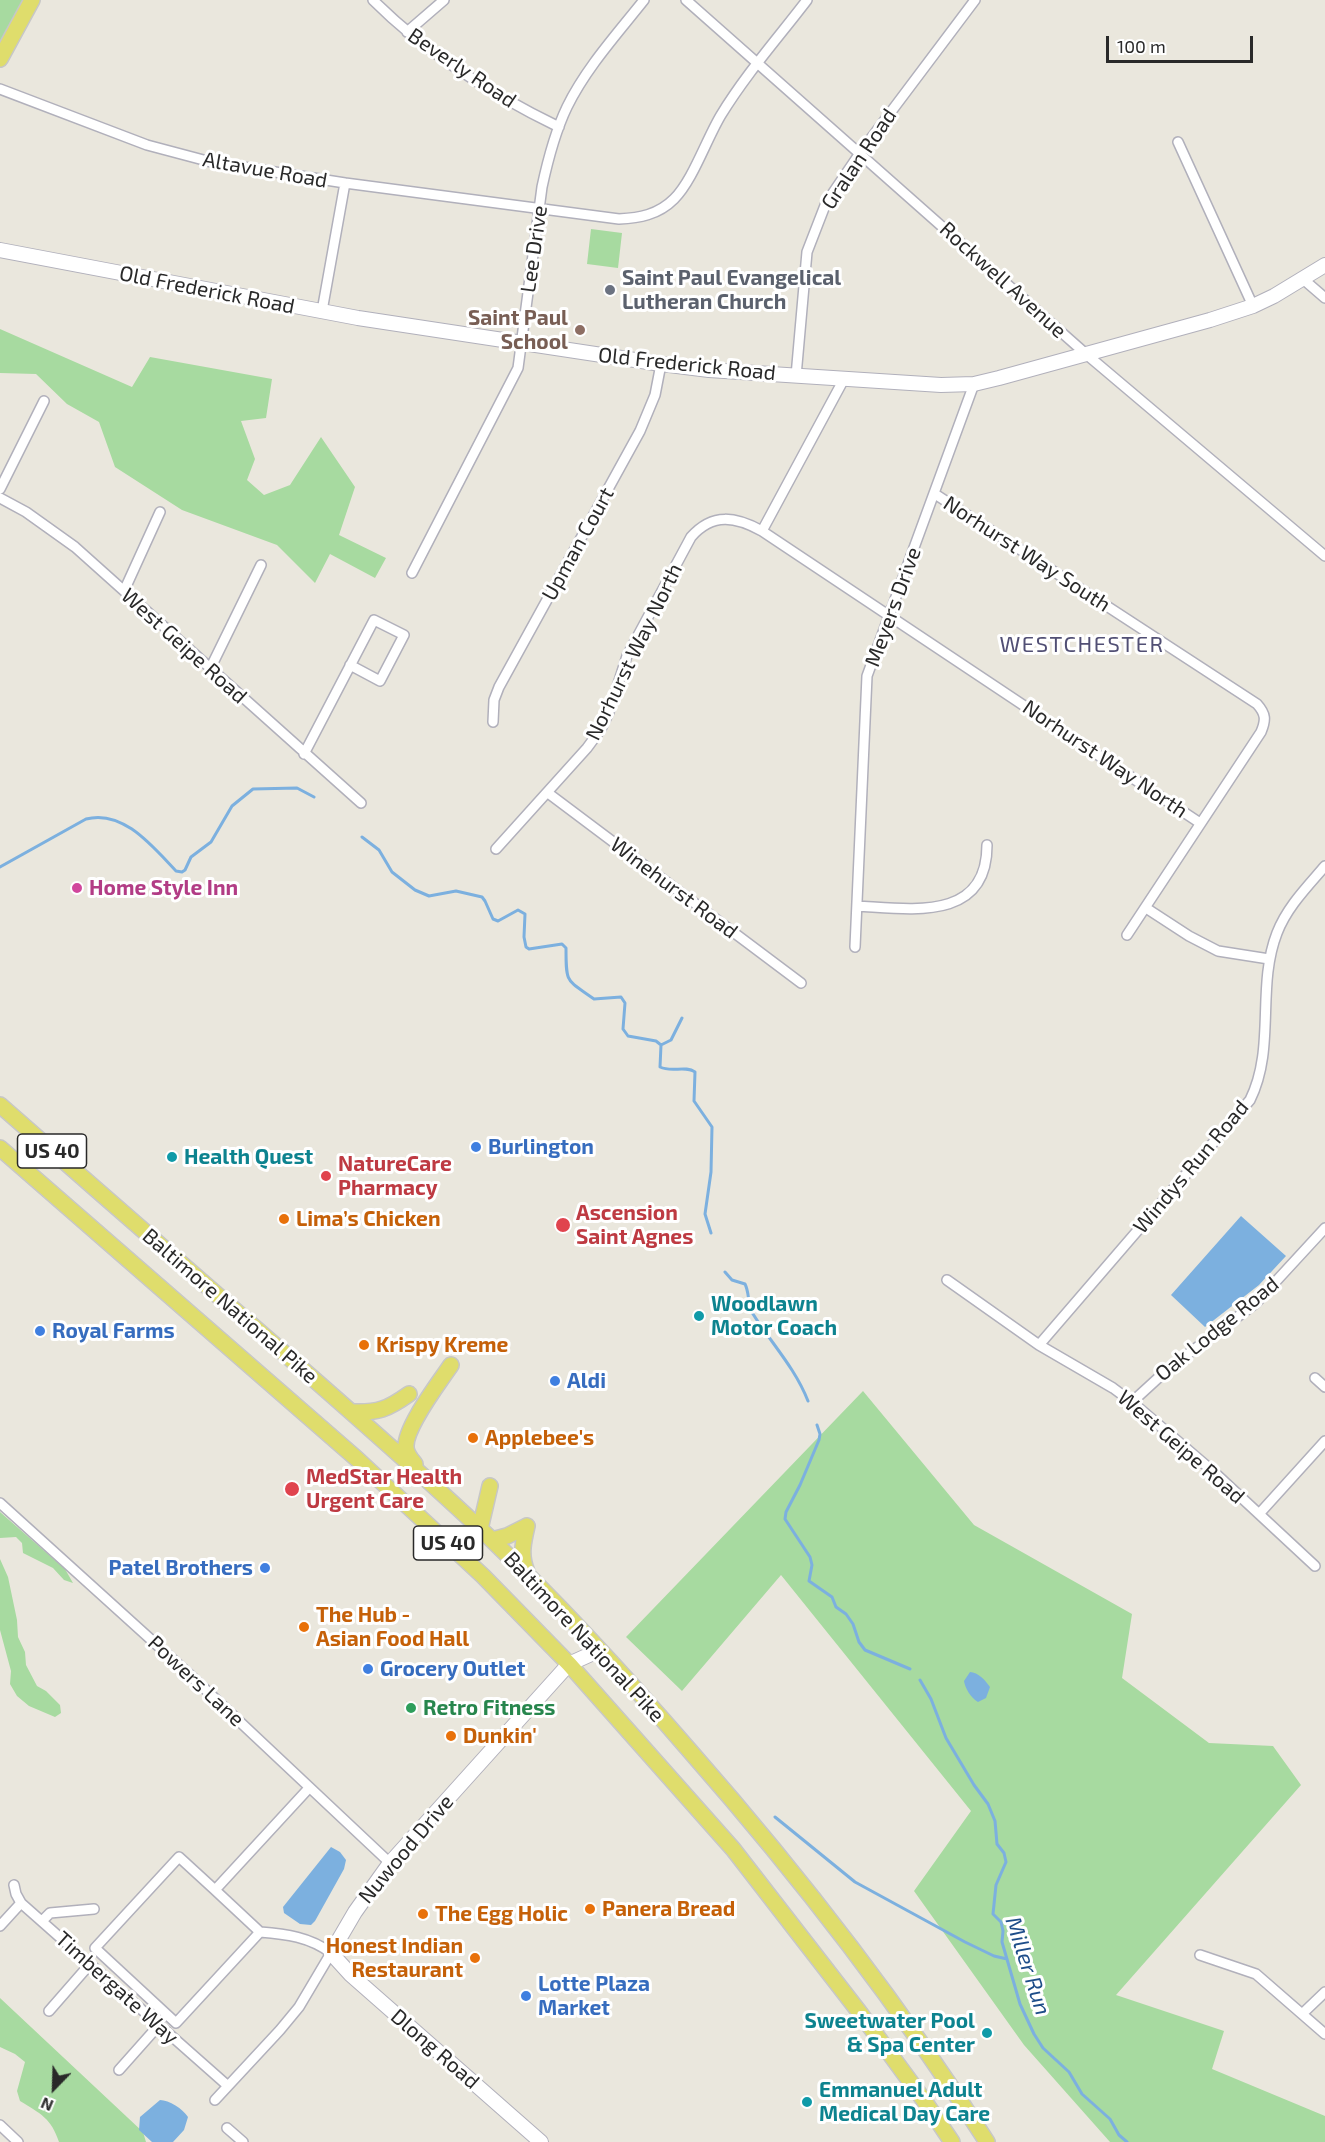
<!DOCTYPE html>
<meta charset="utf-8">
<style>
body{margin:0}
#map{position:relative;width:1325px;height:2142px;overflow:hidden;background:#eae7dd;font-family:"Exo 2",sans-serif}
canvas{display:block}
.north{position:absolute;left:24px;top:2058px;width:60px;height:60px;-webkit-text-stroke:4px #fff;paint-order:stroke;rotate:203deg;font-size:16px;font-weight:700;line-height:24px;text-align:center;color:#292929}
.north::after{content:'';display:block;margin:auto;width:21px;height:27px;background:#292929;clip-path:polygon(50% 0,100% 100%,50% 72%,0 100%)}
.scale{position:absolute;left:1106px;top:36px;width:147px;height:27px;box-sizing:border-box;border:3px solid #292929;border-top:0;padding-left:8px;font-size:18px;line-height:21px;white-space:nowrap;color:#292929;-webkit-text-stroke:4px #fff;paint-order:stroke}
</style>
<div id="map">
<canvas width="1325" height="2142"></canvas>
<div class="north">N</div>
<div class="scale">100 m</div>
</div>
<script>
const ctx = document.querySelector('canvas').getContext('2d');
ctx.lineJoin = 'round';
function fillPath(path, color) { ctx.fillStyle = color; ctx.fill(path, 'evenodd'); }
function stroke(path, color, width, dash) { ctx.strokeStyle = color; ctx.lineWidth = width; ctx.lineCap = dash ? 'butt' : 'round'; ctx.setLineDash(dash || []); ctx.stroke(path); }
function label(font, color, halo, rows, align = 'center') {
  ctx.font = font + ' "Exo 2",sans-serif'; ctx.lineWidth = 6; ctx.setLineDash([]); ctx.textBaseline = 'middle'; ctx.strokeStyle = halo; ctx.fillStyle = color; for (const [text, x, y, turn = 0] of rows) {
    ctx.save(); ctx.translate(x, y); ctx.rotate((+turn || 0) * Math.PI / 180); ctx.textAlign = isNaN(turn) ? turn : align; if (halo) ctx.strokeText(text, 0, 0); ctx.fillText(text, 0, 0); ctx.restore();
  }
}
const green = new Path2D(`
 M0 0H27L0 50Z
 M591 229 622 233 618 268 587 264Z
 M0 329 132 387 150 357 272 379 266 418 241 421 255 459 247 480 264 495 290 485 321 437 355 487 339 535 386 558 375 578 330 554 315 583 277 545 182 510 115 467 99 422 67 404 36 374 0 373Z
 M863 1391 974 1525 1132 1614 1122 1678 1209 1743 1273 1746 1301 1785 1116 1995 1224 2031 1212 2069 1325 2116V2142H1110L1024 2045 914 1891 971 1811 781 1575 682 1691 626 1637Z
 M0 1512 65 1569 73 1583 64 1580 53 1568 23 1553 22 1543 16 1537 0 1538Z
 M0 1549V1559L8 1577 17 1620 18 1637 25 1652 26 1665 37 1686 46 1691 60 1705 61 1713 55 1717 29 1706 17 1696 10 1684 11 1671 0 1630Z
 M0 1998 143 2132 146 2142H59C51 2118 41 2114 20 2101L17 2091 25 2062 15 2054 0 2047Z`);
const water = new Path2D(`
 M1241 1216 1286 1256 1259 1285 1205 1327 1171 1295Z
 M970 1672C978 1672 986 1681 990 1687L986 1698 978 1702C971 1698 965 1688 964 1681Z
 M331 1847 340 1852 346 1860 344 1869 315 1921 311 1925 300 1924 284 1913 283 1907Z
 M160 2100C169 2100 183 2109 188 2117L184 2130 173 2142H152L139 2130 140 2117Z`);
const stream = new Path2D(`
 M362 837 379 850 392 872 415 890 429 896 456 891 482 897 485 901 493 919 498 921 518 910 525 914 524 937 526 947 529 949 562 944 566 948C566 984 566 979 594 999L621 997 625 1003 623 1029 628 1036 656 1041 661 1045 660 1067C672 1073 685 1065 695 1072L694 1101 712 1127 711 1172 705 1214 711 1233
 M0 867 86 819C123 809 153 847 176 871L182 872 185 870 191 857 211 842 232 806 253 789 297 788 314 797
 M661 1045 671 1040 682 1018
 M725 1272 732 1280 745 1284C750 1294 747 1304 753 1314 772 1344 795 1368 808 1401
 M817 1425 820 1434 819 1440 800 1485 786 1512 785 1519 810 1557 812 1565 809 1581 832 1597 836 1607 846 1614 853 1624 859 1642 865 1650 910 1669
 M920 1680 931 1699 946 1738 974 1785 988 1804 995 1821 997 1844 1004 1853 1006 1862 996 1885 993 1914 1001 1922 1003 1931 1002 1942 1020 2004 1034 2034 1043 2048 1069 2072 1082 2094 1110 2119 1119 2135 1127 2142
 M775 1817 855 1882 965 1942 994 1956 1007 1959`);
const street = new Path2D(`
 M373 0C427 54 491 94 559 127
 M686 0 1086 354 1325 556
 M407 32 444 0
 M0 89 147 145 211 162 345 183 619 219C639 218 658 215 674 199 693 180 706 140 721 115 746 74 778 38 807 0
 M1178 142 1253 306
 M1303 279 1325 298
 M322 311 345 183
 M796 376 807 252 826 203 860 153 975 0
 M844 379 762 531 1200 823
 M0 489 44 401
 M935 494 1257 704C1266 714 1266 720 1261 732L1127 935
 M0 498 26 512 75 547 361 803
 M412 573 518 368 542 187C548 159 555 132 567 107 586 68 617 34 644 0
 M124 591 160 512
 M210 669 261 565
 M493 722 494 700 499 687 640 431 655 395 661 364
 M304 754 374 620 404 635 380 681 350 665
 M548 793 801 983
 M496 849 587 748 601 729 609 712 627 656 691 537C713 512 736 517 762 531
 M858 906C911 909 987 922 987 845
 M1146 908 1189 936 1218 951 1269 959
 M855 947 867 676 974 384
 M947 1280 1039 1345 1113 1388 1132 1402 1216 1474 1315 1566
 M1039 1345 1250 1100C1276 1048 1256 987 1277 933 1287 907 1307 887 1325 866
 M1315 1378 1325 1387
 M1132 1402 1168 1369 1256 1303 1325 1228
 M0 1503 189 1674 390 1863
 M1259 1514 1325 1441
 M14 1885 16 1894 21 1903 228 2086
 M215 1890 179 1857 95 1948 176 2023 260 1932 215 1890 309 1788
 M42 1921 50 1913 94 1909
 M0 1926 21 1903
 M1200 1955 1256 1974 1325 2034
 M49 2011 90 1964
 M1302 2014 1325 1992
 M119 2070 159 2025
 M215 2100 280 2030 299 2007 331 1953C310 1937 286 1934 260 1932
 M0 2125 18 2142
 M227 2128 243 2142`);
const secondary = new Path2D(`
 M0 250 358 318 661 364 709 370 941 385 974 384 999 378 1210 320 1253 306 1274 296 1325 265
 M541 2142 351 1975 331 1953 355 1912 390 1863 569 1664 600 1650`);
const primary = new Path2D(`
 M0 59 32 0
 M0 1105C92 1186 185 1267 277 1347 350 1411 423 1474 492 1540 562 1607 627 1678 690 1751 798 1874 899 2004 987 2142
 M0 1148 357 1459 483 1576 569 1664 733 1849 860 2013 923 2099 952 2142
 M352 1412C378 1413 388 1409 409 1394
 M415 1464C411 1459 407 1455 406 1448 404 1428 439 1383 451 1365
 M480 1529 490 1486
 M492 1540 507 1536 527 1526
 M527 1572C520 1556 523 1543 527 1526`);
const markers = [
 [610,290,6,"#6b7280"],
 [580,330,6,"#8d6e63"],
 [77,888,6,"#d1479c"],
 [476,1147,6,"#3f7fe0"],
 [172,1157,6,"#0f9aa8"],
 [326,1176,6,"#e0444e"],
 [284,1219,6,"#e8710a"],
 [563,1225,8,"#e0444e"],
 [699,1316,6,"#0f9aa8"],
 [40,1331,6,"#3f7fe0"],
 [364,1345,6,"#e8710a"],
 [555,1381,6,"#3f7fe0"],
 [473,1438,6,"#e8710a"],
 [292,1489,8,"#e0444e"],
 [265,1568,6,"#3f7fe0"],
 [304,1627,6,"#e8710a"],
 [368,1669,6,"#3f7fe0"],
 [411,1708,6,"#2e9e5b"],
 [451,1736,6,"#e8710a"],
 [590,1909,6,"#e8710a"],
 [423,1914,6,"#e8710a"],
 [475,1958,6,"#e8710a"],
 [526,1996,6,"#3f7fe0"],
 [987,2033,6,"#0f9aa8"],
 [807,2102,6,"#0f9aa8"]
];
const shields = [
 [52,1151,69],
 [448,1543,69]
];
const shieldNames = [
 ["US 40",52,1151],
 ["US 40",448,1543]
];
const streetNames = [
 ["Beverly Road",462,68,34],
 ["Gralan Road",859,159,-56],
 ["Altavue Road",265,170,10],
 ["Lee Drive",534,249,-82],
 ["Rockwell Avenue",1003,280,42],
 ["Old Frederick Road",207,290,11],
 ["Old Frederick Road",687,364,6],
 ["Upman Court",578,544,-61],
 ["Norhurst Way South",1027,554,33],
 ["Meyers Drive",893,607,-70],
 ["West Geipe Road",184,646,42],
 ["Norhurst Way North",634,652,-64],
 ["Norhurst Way North",1105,759,34],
 ["Winehurst Road",674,888,37],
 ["Windys Run Road",1191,1167,-50],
 ["Baltimore National Pike",230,1306,41],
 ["Oak Lodge Road",1217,1329,-39],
 ["West Geipe Road",1181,1447,41],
 ["Baltimore National Pike",584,1637,47],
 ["Powers Lane",196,1681,43],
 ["Nuwood Drive",406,1849,-50],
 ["Timbergate Way",117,1988,42],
 ["Dlong Road",435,2049,41]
];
const worshipNames = [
 ["Saint Paul Evangelical",622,278],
 ["Lutheran Church",622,302]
];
const educationNames = [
 ["Saint Paul",568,318],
 ["School",568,342]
];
const hotelNames = [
 ["Home Style Inn",89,888]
];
const shopNames = [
 ["Burlington",488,1147],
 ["Royal Farms",52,1331],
 ["Aldi",567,1381],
 ["Patel Brothers",253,1568,"right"],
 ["Grocery Outlet",380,1669],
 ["Lotte Plaza",538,1984],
 ["Market",538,2008]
];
const cultureNames = [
 ["Health Quest",184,1157],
 ["Woodlawn",711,1304],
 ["Motor Coach",711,1328],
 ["Sweetwater Pool",975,2021,"right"],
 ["& Spa Center",975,2045,"right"],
 ["Emmanuel Adult",819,2090],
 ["Medical Day Care",819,2114]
];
const healthNames = [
 ["NatureCare",338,1164],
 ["Pharmacy",338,1188],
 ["Ascension",576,1213],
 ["Saint Agnes",576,1237],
 ["MedStar Health",306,1477],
 ["Urgent Care",306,1501]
];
const foodNames = [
 ["Lima’s Chicken",296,1219],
 ["Krispy Kreme",376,1345],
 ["Applebee's",485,1438],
 ["The Hub -",316,1615],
 ["Asian Food Hall",316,1639],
 ["Dunkin'",463,1736],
 ["Panera Bread",602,1909],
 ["The Egg Holic",435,1914],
 ["Honest Indian",463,1946,"right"],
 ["Restaurant",463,1970,"right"]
];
const leisureNames = [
 ["Retro Fitness",423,1708]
];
const neighbourhoodNames = [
 ["WESTCHESTER",1082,645]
];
const waterNames = [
 ["Miller Run",1028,1966,72]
];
fillPath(green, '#a7daa0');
fillPath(water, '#7cb0df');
stroke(stream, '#7cb0df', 3);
stroke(street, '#b1b0bb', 12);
stroke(secondary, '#b1b0bb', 16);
stroke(primary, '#c7c7c7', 18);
stroke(street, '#fff', 9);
stroke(secondary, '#fff', 14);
stroke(primary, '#dfdd6c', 15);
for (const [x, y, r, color] of markers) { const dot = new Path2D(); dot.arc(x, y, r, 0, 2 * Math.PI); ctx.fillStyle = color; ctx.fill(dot); stroke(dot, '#fff', 2); }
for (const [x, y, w] of shields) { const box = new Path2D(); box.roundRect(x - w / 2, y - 17, w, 34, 4.5); ctx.fillStyle = '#fff'; ctx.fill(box); stroke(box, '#292929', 1.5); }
label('bold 20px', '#292929', null, shieldNames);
label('21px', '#292929', '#fff', streetNames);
label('bold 21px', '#5b616d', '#fff', worshipNames, 'left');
label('bold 21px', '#785e54', '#fff', educationNames, 'right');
label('bold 21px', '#b23c85', '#fff', hotelNames, 'left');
label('bold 21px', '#366cbe', '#fff', shopNames, 'left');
label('bold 21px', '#0d838f', '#fff', cultureNames, 'left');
label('bold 21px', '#be3a42', '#fff', healthNames, 'left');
label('bold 21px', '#c56008', '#fff', foodNames, 'left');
label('bold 21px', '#27864d', '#fff', leisureNames, 'left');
ctx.letterSpacing = '1.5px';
label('22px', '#514f74', '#fff', neighbourhoodNames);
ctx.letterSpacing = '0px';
label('italic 22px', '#1d4d89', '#fff', waterNames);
</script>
